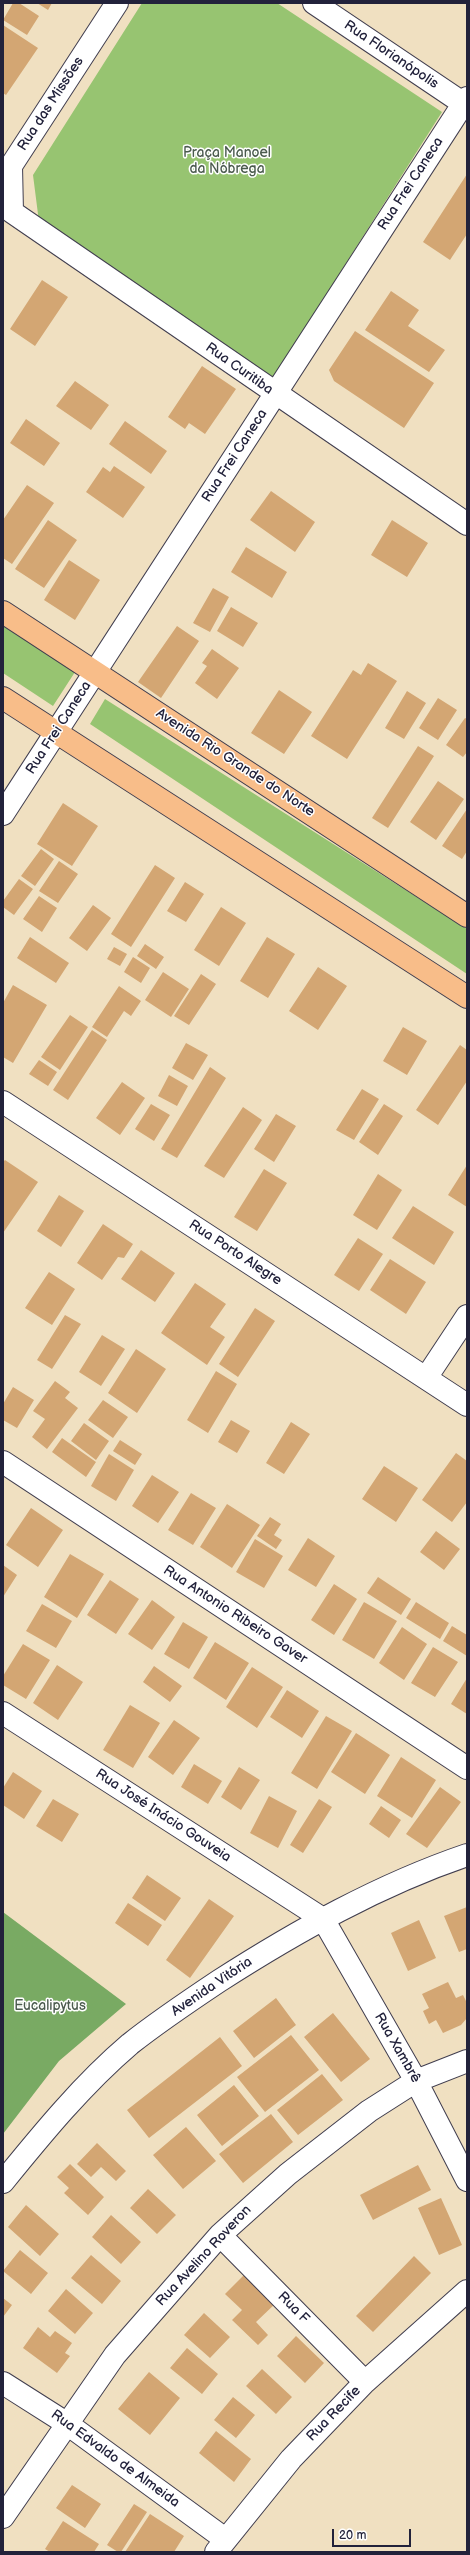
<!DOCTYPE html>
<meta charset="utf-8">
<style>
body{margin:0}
#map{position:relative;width:470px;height:2555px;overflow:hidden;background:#f0e0c1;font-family:"Balsamiq Sans",sans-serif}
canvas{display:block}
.frame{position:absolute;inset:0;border:4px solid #22223b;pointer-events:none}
.scale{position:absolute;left:332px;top:2529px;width:79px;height:18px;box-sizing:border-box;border:2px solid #22223b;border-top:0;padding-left:5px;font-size:12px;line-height:14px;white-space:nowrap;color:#22223b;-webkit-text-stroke:3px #fff;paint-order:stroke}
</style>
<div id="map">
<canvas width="470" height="2555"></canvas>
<div class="frame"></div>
<div class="scale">20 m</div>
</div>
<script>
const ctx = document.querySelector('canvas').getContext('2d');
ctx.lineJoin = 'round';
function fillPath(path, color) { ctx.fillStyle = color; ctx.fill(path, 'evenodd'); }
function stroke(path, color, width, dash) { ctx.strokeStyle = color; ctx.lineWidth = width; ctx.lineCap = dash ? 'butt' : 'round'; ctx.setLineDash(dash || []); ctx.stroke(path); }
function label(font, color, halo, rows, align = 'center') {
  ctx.font = font + ' "Balsamiq Sans",sans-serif'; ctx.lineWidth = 3; ctx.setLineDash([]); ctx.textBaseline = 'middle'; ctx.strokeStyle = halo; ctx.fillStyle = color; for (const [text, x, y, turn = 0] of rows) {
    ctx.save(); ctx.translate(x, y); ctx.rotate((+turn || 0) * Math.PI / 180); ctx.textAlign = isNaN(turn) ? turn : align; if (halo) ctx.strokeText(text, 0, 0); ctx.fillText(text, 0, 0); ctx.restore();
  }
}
const green = new Path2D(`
 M142 3H277L442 112 272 380 39 222 33 175Z
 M3 626 75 672 53 706 3 673Z
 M105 699 467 929V974L90 724Z`);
const forest = new Path2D(`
 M3 1912 126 2004 59 2061 3 2134Z`);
const building = new Path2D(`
 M13 3H19L39 16 27 35 3 20Z
 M37 3H52L48 10Z
 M3 25 38 48 6 95 3 93Z
 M467 174V234L450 260 423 242Z
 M42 280 68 297 35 346 10 329Z
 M391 291 419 310 408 326 445 350 429 372 365 330Z
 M355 331 434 383 404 428 334 381 329 370Z
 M202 366 236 389 205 434 189 423 185 429 168 417Z
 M75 381 109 405 91 430 56 406Z
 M26 419 60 443 44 466 10 443Z
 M125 421 167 451 151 474 109 444Z
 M114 466 145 487 123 518 86 492 103 467 110 472Z
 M27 485 54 503 12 564 3 558V520Z
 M271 491 315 522 295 552 250 520Z
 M48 520 77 540 44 588 15 569Z
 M392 520 428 543 407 577 371 555Z
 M246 547 287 572 272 598 231 572Z
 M69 560 100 580 75 620 44 600Z
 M213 588 229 597 210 632 193 623Z
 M231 607 258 623 243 647 217 631Z
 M177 626 199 641 161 698 138 682Z
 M212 649 239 668 217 699 195 683 207 666 202 663Z
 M368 663 397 681 347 759 311 736 353 670 361 675Z
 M279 690 312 712 284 754 251 733Z
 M407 691 426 703 404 739 385 728Z
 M438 698 457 710 438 740 419 728Z
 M465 718 467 719V752L463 757 446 745Z
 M418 746 434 756 388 828 372 818Z
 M438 781 464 799 436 840 410 822Z
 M63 803 98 826 72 866 37 844Z
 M467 809V851L462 859 442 846Z
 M41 849 54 859 35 886 21 876Z
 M59 861 78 874 58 903 39 891Z
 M155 865 175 878 131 947 111 934Z
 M19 879 33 889 14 915 3 907V901Z
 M185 882 204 894 186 922 167 911Z
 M39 896 57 908 42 932 23 919Z
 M93 905 111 918 87 951 69 938Z
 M221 907 246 923 219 966 194 950Z
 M30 937 69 963 56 983 17 958Z
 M267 937 295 954 268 998 240 981Z
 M145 944 164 957 156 969 137 956Z
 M114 947 127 954 120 966 107 959Z
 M133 957 150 968 141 983 124 972Z
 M318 967 347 986 318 1030 289 1011Z
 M163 972 189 989 171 1017 145 1000Z
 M201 974 216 984 189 1025 174 1016Z
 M13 985 47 1005 13 1063 3 1057V1003Z
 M119 986 141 1001 131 1016 124 1011 107 1037 92 1027Z
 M70 1015 88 1027 60 1070 41 1057Z
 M403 1027 427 1041 407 1075 383 1061Z
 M92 1030 107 1040 68 1100 53 1090Z
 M186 1043 208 1055 193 1080 172 1068Z
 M460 1045 467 1050V1081L438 1125 416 1110Z
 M39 1060 57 1072 48 1086 29 1074Z
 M210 1067 226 1078 177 1158 161 1149Z
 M169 1075 188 1086 177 1106 158 1096Z
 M122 1082 145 1098 120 1135 96 1118Z
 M362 1089 379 1099 354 1140 336 1130Z
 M151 1104 170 1115 154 1141 135 1129Z
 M384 1104 403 1116 378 1155 359 1142Z
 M243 1107 262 1120 224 1178 204 1166Z
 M276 1114 296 1126 274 1162 254 1149Z
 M5 1160 38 1182 3 1233V1162Z
 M467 1165V1207L448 1195Z
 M264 1169 287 1183 257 1231 234 1217Z
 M378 1174 402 1190 377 1230 353 1215Z
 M59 1195 84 1211 61 1247 37 1231Z
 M413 1206 454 1232 434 1265 392 1238Z
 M103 1224 133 1244 124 1258 118 1257 102 1280 77 1263Z
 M358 1238 383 1254 359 1291 334 1275Z
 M141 1250 175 1273 155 1302 121 1279Z
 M390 1259 426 1282 406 1314 370 1290Z
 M49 1272 75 1289 52 1325 25 1308Z
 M195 1283 226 1304 210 1327 225 1337 207 1365 161 1333Z
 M255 1308 275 1321 238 1377 219 1364Z
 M65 1315 81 1324 52 1369 37 1360Z
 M102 1335 125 1349 101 1386 79 1372Z
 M136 1349 166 1369 137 1413 108 1393Z
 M216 1371 237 1384 208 1433 187 1420Z
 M55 1381 70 1392 65 1398 78 1408 47 1449 32 1437 45 1419 33 1411Z
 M13 1387 34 1400 17 1428 3 1420V1404Z
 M103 1400 128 1417 113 1438 88 1420Z
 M231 1420 250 1431 237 1453 218 1442Z
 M291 1422 310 1434 284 1474 266 1463Z
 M84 1423 109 1441 96 1460 71 1441Z
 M62 1438 96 1462 86 1477 52 1452Z
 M120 1440 142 1454 135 1465 113 1451Z
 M456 1453 467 1461V1502L452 1522 422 1500Z
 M109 1454 134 1470 116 1501 91 1486Z
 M384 1466 418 1488 396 1522 362 1499Z
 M152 1475 179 1492 158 1523 132 1506Z
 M191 1493 216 1508 193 1545 168 1530Z
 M227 1504 260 1525 232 1568 200 1547Z
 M31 1508 63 1530 38 1567 6 1545Z
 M270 1517 281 1524 274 1535 282 1540 276 1549 257 1536Z
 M436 1531 460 1549 444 1570 420 1552Z
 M308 1538 335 1556 316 1587 288 1570Z
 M255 1539 283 1556 264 1588 236 1572Z
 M70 1554 104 1574 77 1618 44 1597Z
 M3 1565 17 1575 3 1597Z
 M378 1577 411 1599 401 1615 367 1593Z
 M110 1580 139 1599 116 1634 87 1615Z
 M334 1584 357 1599 334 1635 311 1620Z
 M152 1600 175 1617 152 1650 128 1634Z
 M364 1602 397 1621 374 1659 342 1640Z
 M416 1602 449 1623 440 1639 406 1618Z
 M42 1604 72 1621 56 1648 26 1631Z
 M183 1622 208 1637 189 1669 164 1654Z
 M452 1626 467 1635V1656L443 1641Z
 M402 1627 427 1644 404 1680 379 1663Z
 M215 1642 249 1663 226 1700 193 1678Z
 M23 1644 50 1660 26 1699 3 1685V1676Z
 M433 1647 458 1662 435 1697 411 1683Z
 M57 1665 83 1682 58 1720 33 1703Z
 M154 1666 182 1686 170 1702 143 1682Z
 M252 1667 283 1687 257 1728 226 1707Z
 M467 1678V1714L451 1704Z
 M287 1690 319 1711 302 1738 270 1717Z
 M130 1705 160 1723 133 1768 103 1750Z
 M326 1716 352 1731 317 1789 291 1773Z
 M174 1720 200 1738 173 1775 148 1757Z
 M356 1733 390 1755 365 1794 331 1772Z
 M401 1757 436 1780 412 1818 377 1796Z
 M194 1764 222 1781 208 1804 181 1787Z
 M239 1767 260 1780 241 1810 221 1797Z
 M13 1772 42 1791 24 1819 3 1805V1788Z
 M440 1787 461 1802 427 1848 406 1834Z
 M269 1796 297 1811 278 1848 250 1833Z
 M53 1799 79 1814 62 1842 36 1826Z
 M319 1799 332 1807 303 1853 290 1845Z
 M381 1806 401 1820 389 1838 369 1824Z
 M147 1875 181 1898 165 1921 132 1898Z
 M209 1899 234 1916 190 1978 166 1960Z
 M128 1903 162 1925 148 1946 115 1923Z
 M467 1907V1949L459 1952 444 1916Z
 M419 1920 436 1958 408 1971 391 1933Z
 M448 1982 456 1998 463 1995 467 2003V2018L461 2025 443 2033 436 2020 429 2024 423 2011 429 2008 422 1994Z
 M276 1998 296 2025 254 2058 233 2031Z
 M333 2013 370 2059 341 2082 304 2037Z
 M291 2035 319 2070 265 2112 237 2077Z
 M220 2037 242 2066 149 2138 127 2110Z
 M322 2074 343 2100 298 2135 277 2110Z
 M234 2085 259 2116 222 2146 197 2115Z
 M271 2114 293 2142 243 2183 219 2154Z
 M186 2127 216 2161 183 2189 153 2155Z
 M97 2143 126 2171 116 2181 101 2167 91 2177 77 2164Z
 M70 2164 104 2197 88 2215 64 2193 69 2188 57 2177Z
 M418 2165 431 2190 373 2220 360 2195Z
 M148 2189 176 2215 157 2234 130 2208Z
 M441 2198 462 2245 439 2255 418 2208Z
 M26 2205 59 2234 40 2256 8 2227Z
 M111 2215 141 2242 121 2264 92 2237Z
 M20 2250 48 2273 31 2294 3 2271Z
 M91 2255 121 2281 102 2304 71 2278Z
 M414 2256 431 2273 373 2332 356 2316Z
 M247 2272 277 2302 256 2322 268 2335 258 2345 232 2320 242 2310 225 2294Z
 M66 2289 93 2313 75 2334 48 2311Z
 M3 2298 12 2305 3 2317Z
 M204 2313 230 2337 210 2358 184 2335Z
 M38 2327 50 2337 55 2331 72 2343 65 2353 70 2356 57 2373 23 2348Z
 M296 2336 324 2363 305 2383 277 2356Z
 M187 2348 218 2374 202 2394 170 2368Z
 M262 2369 292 2397 276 2414 246 2386Z
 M149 2372 180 2398 150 2435 118 2409Z
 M233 2397 255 2415 236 2438 214 2420Z
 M216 2431 251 2459 234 2482 199 2453Z
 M72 2485 101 2504 85 2528 56 2508Z
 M134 2504 147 2512 121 2552H118L107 2545Z
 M150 2514 184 2536 174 2552H125Z
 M63 2521 99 2544 94 2552H50L45 2549Z`);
const minor = new Path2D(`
 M314 3 467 106
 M12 212 467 524
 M12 212 11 166 117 3
 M3 814 467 98
 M3 1102 467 1405
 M426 1378 467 1316
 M3 1462 467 1768
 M3 1713 323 1919 416 2081 467 2180
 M3 2182C42 2134 83 2084 130 2044 159 2021 189 2001 219 1981 297 1931 379 1885 467 1855
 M220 2235 365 2382
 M3 2383 66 2423 225 2539
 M3 2517 115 2355 220 2235 288 2174 369 2111 416 2081 467 2061
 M216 2552 291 2459 365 2382 467 2291`);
const major = new Path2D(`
 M3 612 467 916
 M3 698 467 997`);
const streetNames = [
 ["Rua Florianópolis",391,55,34],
 ["Rua das Missões",51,104,-57],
 ["Rua Frei Caneca",411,184,-57],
 ["Rua Curitiba",239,369,35],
 ["Rua Frei Caneca",235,456,-57],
 ["Rua Frei Caneca",59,728,-57],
 ["Avenida Rio Grande do Norte",235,763,33],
 ["Rua Porto Alegre",235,1253,33],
 ["Rua Antonio Ribeiro Gaver",235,1615,33],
 ["Rua José Inácio Gouveia",163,1816,33],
 ["Avenida Vitória",212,1987,-34],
 ["Rua Xambrê",397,2048,60],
 ["Rua Avelino Roveron",204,2256,-47],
 ["Rua F",293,2308,45],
 ["Rua Recife",334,2414,-46],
 ["Rua Edvaldo de Almeida",115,2459,36]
];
const parkNames = [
 ["Praça Manoel",227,153],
 ["da Nóbrega",227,169],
 ["Eucalipytus",50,2006]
];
fillPath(green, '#97c471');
fillPath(forest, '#79aa63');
fillPath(building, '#d3a673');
stroke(minor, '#413e4f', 24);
stroke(major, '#413e4f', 24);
stroke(minor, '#fff', 22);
stroke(major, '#f8bd89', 22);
label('14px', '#22223b', '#fff', streetNames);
label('14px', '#4b5b4e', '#fff', parkNames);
</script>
